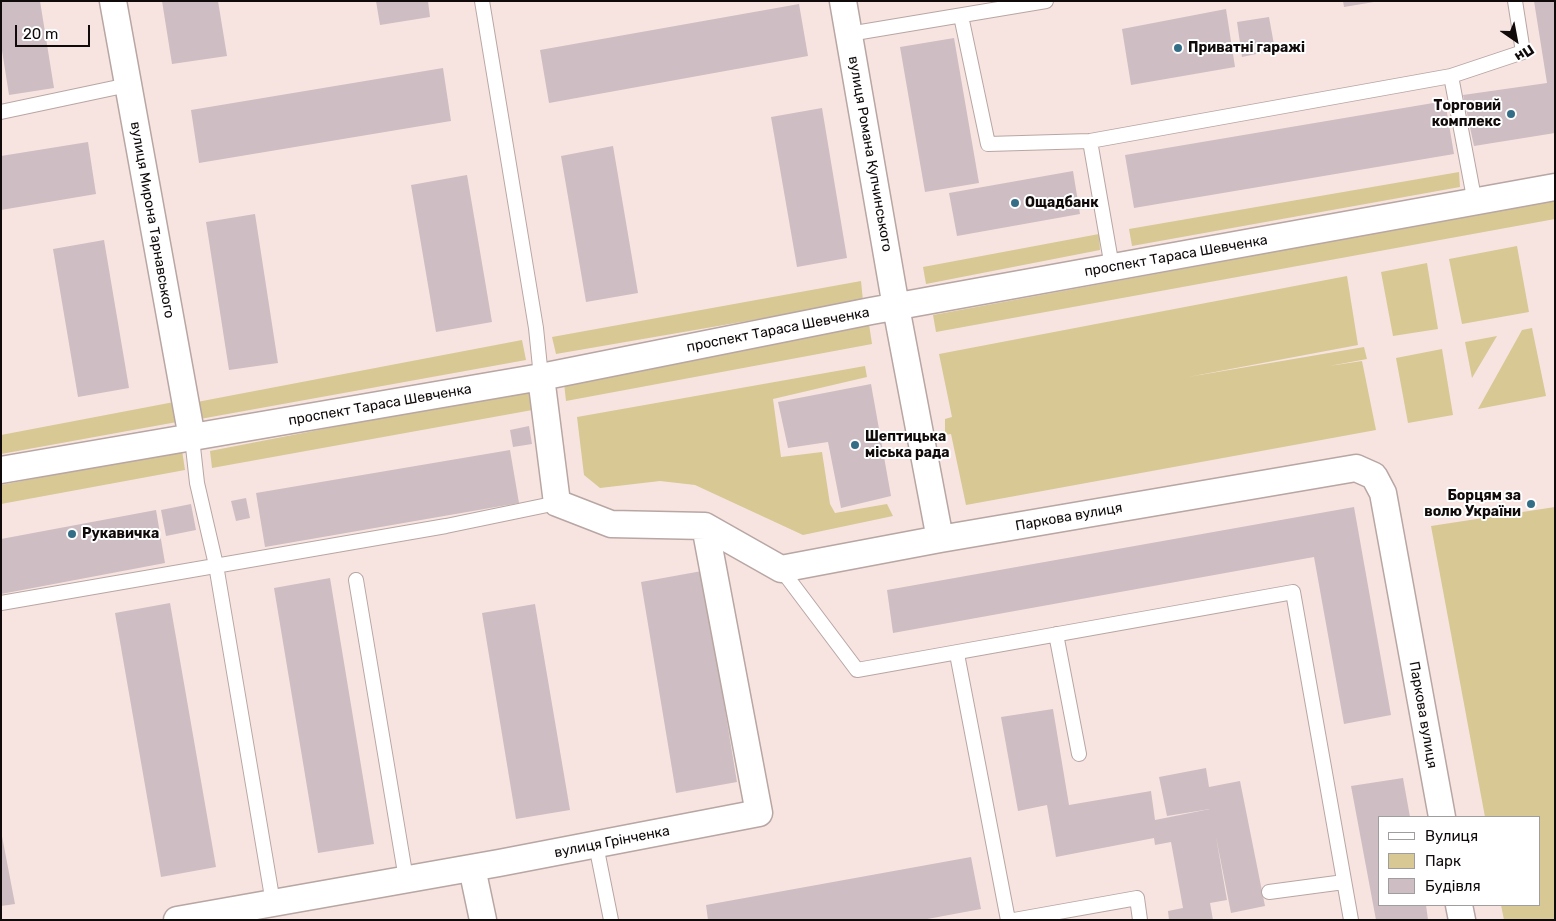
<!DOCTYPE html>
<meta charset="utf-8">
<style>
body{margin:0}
#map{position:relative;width:1556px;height:921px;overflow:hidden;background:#f7e4e1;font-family:Rubik,sans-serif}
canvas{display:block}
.frame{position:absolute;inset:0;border:2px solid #100a0a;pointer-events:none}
.legend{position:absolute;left:1378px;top:816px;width:162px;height:90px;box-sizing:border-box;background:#fff;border:1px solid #9f9d9d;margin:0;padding:6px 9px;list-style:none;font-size:15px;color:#100a0a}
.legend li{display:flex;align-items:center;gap:10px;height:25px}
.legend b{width:25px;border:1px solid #9f9d9d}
.north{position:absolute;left:1491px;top:15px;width:50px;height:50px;-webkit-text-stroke:4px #fff;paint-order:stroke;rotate:147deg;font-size:14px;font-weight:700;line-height:20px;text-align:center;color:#100a0a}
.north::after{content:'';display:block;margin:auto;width:18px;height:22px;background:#100a0a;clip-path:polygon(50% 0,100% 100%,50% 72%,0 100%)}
.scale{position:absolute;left:15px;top:25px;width:75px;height:22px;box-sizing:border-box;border:2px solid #100a0a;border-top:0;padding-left:6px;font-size:15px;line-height:18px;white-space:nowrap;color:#100a0a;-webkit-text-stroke:4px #fff;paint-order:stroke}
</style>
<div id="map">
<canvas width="1556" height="921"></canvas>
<div class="frame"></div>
<ul class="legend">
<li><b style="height:6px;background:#fff"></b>Вулиця</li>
<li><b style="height:14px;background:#d8c894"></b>Парк</li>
<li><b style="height:14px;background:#cebdc2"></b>Будівля</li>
</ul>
<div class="north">Пн</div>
<div class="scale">20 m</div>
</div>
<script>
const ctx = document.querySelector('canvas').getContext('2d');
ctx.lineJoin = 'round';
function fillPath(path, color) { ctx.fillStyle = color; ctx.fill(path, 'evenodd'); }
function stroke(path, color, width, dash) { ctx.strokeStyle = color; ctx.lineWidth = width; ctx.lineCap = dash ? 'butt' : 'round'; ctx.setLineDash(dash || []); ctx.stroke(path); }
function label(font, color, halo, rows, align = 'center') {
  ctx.font = font + ' Rubik,sans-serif'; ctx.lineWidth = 4; ctx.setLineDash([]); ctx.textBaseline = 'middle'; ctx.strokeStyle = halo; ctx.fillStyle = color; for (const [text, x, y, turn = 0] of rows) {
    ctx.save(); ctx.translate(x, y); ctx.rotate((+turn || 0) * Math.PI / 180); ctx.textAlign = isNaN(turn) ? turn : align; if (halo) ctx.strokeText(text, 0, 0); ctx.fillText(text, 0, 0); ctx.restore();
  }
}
const green = new Path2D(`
 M1459 172 1460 187 1132 246 1129 229Z
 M1555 200V219L936 332 933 315Z
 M1099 234 1100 250 926 284 923 267Z
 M1517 246 1529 312 1462 324 1449 259Z
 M1427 263 1438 329 1393 336 1381 272Z
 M1347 276 1358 345 1188 377 1364 347 1367 359 1329 366 1362 361 1376 430 966 505 951 434 945 435V419L952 417 939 354Z
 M861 281 863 301 556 354 552 337Z
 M869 324 872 344 566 401 564 383Z
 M1532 328 1546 396 1478 409 1522 330Z
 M1497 336 1472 378 1465 342Z
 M522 340 526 360 200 419 197 402Z
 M1442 349 1453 415 1408 423 1396 358Z
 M865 366 867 377 773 399 781 457 822 452 830 504 835 513 887 504 893 516 803 535 695 485 660 481 600 488 584 475 577 417Z
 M535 388 538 409 212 468 210 451Z
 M174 402 177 422 1 454V435Z
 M182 450 185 470 1 504V485Z
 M1555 507V920H1504L1501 905H1540V817H1485L1431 526Z`);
const building = new Path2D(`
 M1 1H40L54 88 9 95 1 44Z
 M162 1H218L227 56 172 64Z
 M376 1H428L430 17 380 25Z
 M1343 1H1374V2L1344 7Z
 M1534 1H1555V133L1474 146 1463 95 1547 83Z
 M799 4 808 56 549 103 540 50Z
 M1226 9 1235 67 1131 85 1122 29Z
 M1269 17 1275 50 1242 57 1237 22Z
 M954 38 979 183 925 192 900 47Z
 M443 68 451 121 199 163 191 110Z
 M1445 101 1454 154 1134 208 1125 155Z
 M822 108 847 258 797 267 771 117Z
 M88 142 96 194 1 210V156Z
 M613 146 638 293 586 302 561 156Z
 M1073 171 1080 214 957 236 949 193Z
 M467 175 492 322 436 332 411 185Z
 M255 214 278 363 229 370 206 222Z
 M104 240 129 388 78 397 53 249Z
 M871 384 891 496 841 508 828 442 788 448 778 402Z
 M529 426 532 444 513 447 510 430Z
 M510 450 519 503 265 547 256 493Z
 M246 498 250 518 236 521 231 501Z
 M191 504 196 530 166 536 161 510Z
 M1354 507 1391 715 1344 724 1314 557 893 633 887 590Z
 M156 510 165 563 1 594V539Z
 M702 571 737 782 676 793 641 582Z
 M330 578 374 844 318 853 274 588Z
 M170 603 216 867 161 877 115 613Z
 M535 604 570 810 516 819 482 613Z
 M1053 709 1069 805 1151 791 1155 820 1210 809 1167 816 1159 777 1206 768 1209 787 1240 781 1265 906 1231 913 1216 837 1227 900 1210 903 1213 920H1169L1168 911 1183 908 1171 842 1155 845 1154 838 1056 857 1047 805 1018 811 1001 717Z
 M1403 778 1410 817H1380V905H1426L1428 920H1376L1351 786Z
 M1 831 15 904 1 906Z
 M971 857 981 909 922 920H708L706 905Z`);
const lane = new Path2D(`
 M482 1 536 328 541 377
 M961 16 988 144 1090 141 1451 76 1523 52 1515 1
 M849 34 1046 1
 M1451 76 1475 203
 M1 112 128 85
 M1090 141 1112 267
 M192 438 197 483 216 565 273 903
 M781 569 857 670 1293 592 1351 920
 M356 580 406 879
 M1 603 446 526 557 503
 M1056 634 1079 754
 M957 654 1008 920
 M596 845 611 920
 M1269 892 1344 882
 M1014 920 1137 898 1140 920`);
const street = new Path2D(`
 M113 1 192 438
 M843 1 896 307 940 539
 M541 377 557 503 611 524 705 526 781 569 940 539 1356 468 1374 476 1383 493 1442 817
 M1 470 541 377 871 311 1555 187
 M472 868 483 920
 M1459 905 1462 920
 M177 920 499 863 759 813 705 526`);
const markers = [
 [1178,48,5,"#336d86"],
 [1511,114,5,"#336d86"],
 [1015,203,5,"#336d86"],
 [855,445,5,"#336d86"],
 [1531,504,5,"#336d86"],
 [72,534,5,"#336d86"]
];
const poiNames = [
 ["Приватні гаражі",1188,48],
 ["Торговий",1501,106,"right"],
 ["комплекс",1501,122,"right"],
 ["Ощадбанк",1025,203],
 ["Шептицька",865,437],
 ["міська рада",865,453],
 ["Борцям за",1521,496,"right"],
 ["волю України",1521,512,"right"],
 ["Рукавичка",82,534]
];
const streetNames = [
 ["вулиця Романа Купчинського",870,154,80],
 ["вулиця Мирона Тарнавського",152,220,80],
 ["проспект Тараса Шевченка",1176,256,-10],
 ["проспект Тараса Шевченка",778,330,-11],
 ["проспект Тараса Шевченка",380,405,-10],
 ["Паркова вулиця",1069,517,-10],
 ["Паркова вулиця",1423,715,80],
 ["вулиця Грінченка",612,842,-11]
];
fillPath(green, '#d8c894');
fillPath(building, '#cebdc2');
stroke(lane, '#b8a6a3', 16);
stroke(street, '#b8a6a3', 29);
stroke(lane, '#fff', 14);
stroke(street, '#fff', 26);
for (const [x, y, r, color] of markers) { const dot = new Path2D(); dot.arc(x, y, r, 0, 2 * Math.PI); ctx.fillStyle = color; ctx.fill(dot); stroke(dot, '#fff', 2); }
label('bold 14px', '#100a0a', '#fff', poiNames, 'left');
label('14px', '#100a0a', '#fff', streetNames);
</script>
